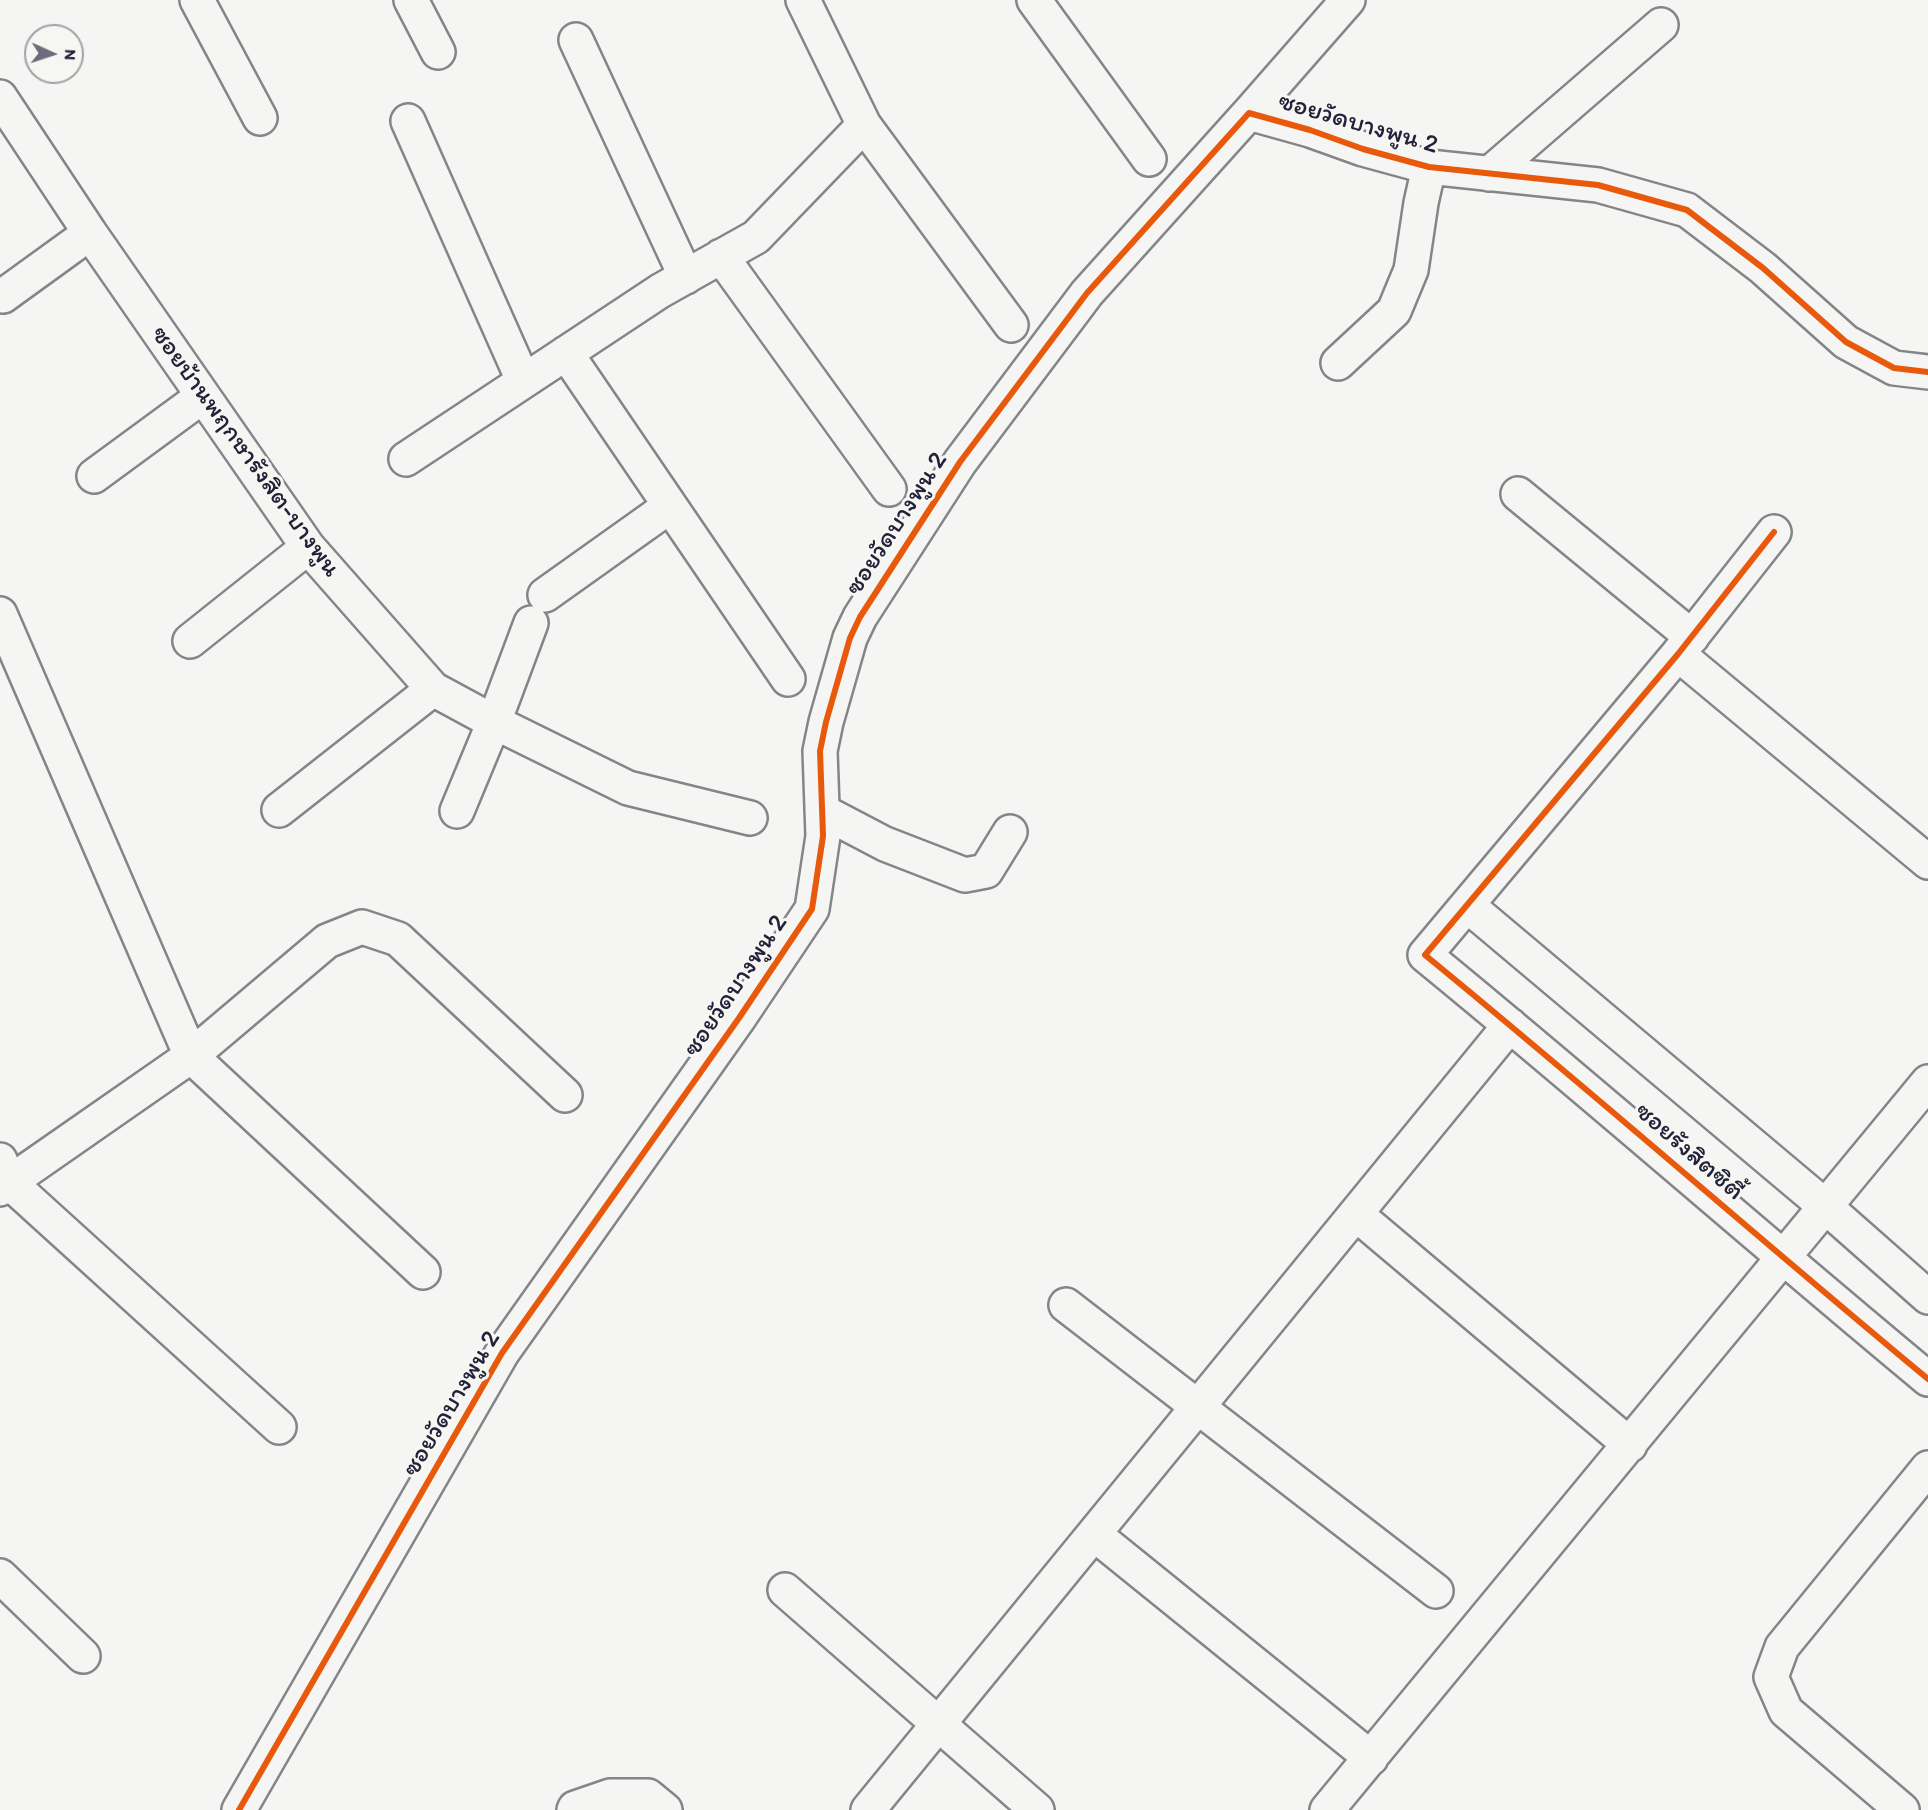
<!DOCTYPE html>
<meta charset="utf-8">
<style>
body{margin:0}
#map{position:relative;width:1928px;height:1810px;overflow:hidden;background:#f5f5f3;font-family:Itim,sans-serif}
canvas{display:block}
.north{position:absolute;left:24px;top:24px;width:60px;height:60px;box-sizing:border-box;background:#f6f6f2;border:2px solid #a1a1a9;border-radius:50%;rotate:93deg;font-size:16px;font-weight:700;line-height:24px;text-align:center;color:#22223b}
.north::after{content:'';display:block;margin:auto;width:21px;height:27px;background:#6c6c7b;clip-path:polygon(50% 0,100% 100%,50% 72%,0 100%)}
</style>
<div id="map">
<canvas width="1928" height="1810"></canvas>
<div class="north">N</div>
</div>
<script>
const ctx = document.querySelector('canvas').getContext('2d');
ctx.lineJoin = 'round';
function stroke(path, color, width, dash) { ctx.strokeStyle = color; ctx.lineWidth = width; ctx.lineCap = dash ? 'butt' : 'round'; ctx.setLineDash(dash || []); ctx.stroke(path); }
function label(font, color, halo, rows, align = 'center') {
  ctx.font = font + ' Itim,"Playpen Sans Thai",sans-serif'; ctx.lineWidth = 6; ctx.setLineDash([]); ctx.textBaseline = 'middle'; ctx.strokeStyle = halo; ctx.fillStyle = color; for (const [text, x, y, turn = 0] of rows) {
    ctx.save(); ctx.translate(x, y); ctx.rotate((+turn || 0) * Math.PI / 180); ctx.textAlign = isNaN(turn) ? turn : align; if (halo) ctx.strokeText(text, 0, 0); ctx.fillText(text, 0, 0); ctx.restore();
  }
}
const minor = new Path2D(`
 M197 0 260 118
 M411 0 438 52
 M803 0 864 125 1011 325
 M1034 0 1149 159
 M576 40 686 277
 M0 97 90 233 308 547 433 689 494 722 628 788 750 818
 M1249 113 1348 0
 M408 121 523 380
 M1489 174 1661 25
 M721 256 889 489
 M3 296 90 233
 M566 353 788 679
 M1338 363 1394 311 1411 270 1421 203 1429 167
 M406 459 660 291 756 237 864 125
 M94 476 203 396
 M1518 494 1692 637
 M1774 532 1678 654 1425 955C1595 1094 1759 1239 1928 1379
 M545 595 670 506
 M0 614 191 1056 423 1272
 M190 641 308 547
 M1678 654 1928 862
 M279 810 433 689
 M457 811 494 722 531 623
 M822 811 885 844 965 875 986 871 1010 832
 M1467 905 1826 1207 1928 1297
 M0 1160 9 1182 279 1427
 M0 1189 191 1056 327 941 362 927 398 939 565 1095
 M1356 1214 1630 1445
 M1066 1305 1436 1591
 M1094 1534 1371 1758
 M0 1576 83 1656
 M785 1590 1037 1810
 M239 1810 502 1353 739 1018 812 909 823 836 820 751 826 722 850 638 860 617 960 462 1087 293 1249 113 1310 130 1363 149 1429 167 1598 185 1687 210 1763 268 1846 342 1894 368 1928 372
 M574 1810 575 1808 610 1796H648L665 1810
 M868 1810 1510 1025
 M1327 1810 1928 1082
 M1902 1810 1786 1711 1771 1677 1782 1647 1928 1468`);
const cycleway = new Path2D(`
 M1774 532 1678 654 1425 955C1595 1094 1759 1239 1928 1379
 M239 1810 502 1353 739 1018 812 909 823 836 820 751 826 722 850 638 860 617 960 462 1087 293 1249 113 1310 130 1363 149 1429 167 1598 185 1687 210 1763 268 1846 342 1894 368 1928 372`);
const streetNames = [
 ["ซอยวัดบางพูน 2",1358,124,16],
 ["ซอยบ้านพฤกษารังสิต-บางพูน",245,452,54],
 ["ซอยวัดบางพูน 2",897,524,-57],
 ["ซอยวัดบางพูน 2",736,986,-56],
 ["ซอยรังสิตซิตี้",1689,1152,41],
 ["ซอยวัดบางพูน 2",452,1404,-59]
];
stroke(minor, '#858589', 38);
stroke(minor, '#f5f5f3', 33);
stroke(cycleway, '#e8590c', 6);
label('26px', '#22223b', '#f6f6f2', streetNames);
</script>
